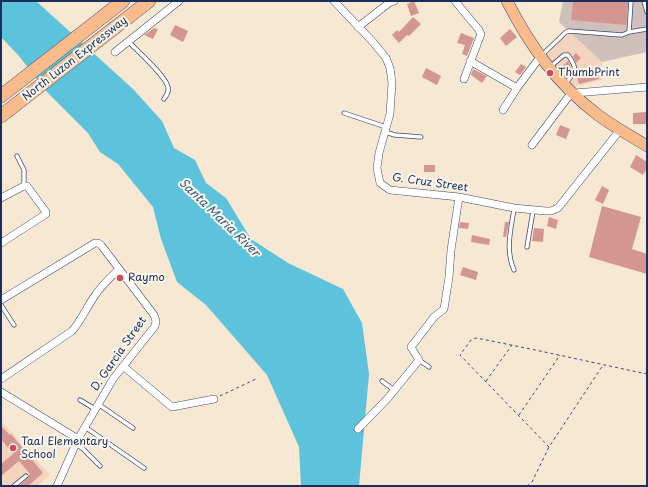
<!DOCTYPE html>
<style>
body{margin:0}
#map{position:relative;width:648px;height:487px;overflow:hidden;background:#f6e8d2;font-family:"Playpen Sans",sans-serif}
canvas{display:block}
.frame{position:absolute;inset:0;border:2px solid #1b2f5e;pointer-events:none}
</style>
<div id="map">
<canvas width="648" height="487"></canvas>
<div class="frame"></div>
</div>
<script>
const ctx = document.querySelector('canvas').getContext('2d');
ctx.lineJoin = 'round';
function fillPath(path, color) { ctx.fillStyle = color; ctx.fill(path, 'evenodd'); }
function stroke(path, color, width, dash) { ctx.strokeStyle = color; ctx.lineWidth = width; ctx.lineCap = dash ? 'butt' : 'round'; ctx.setLineDash(dash || []); ctx.stroke(path); }
function label(font, color, halo, rows, align = 'center') {
  ctx.font = font + ' "Playpen Sans",sans-serif'; ctx.lineWidth = 4; ctx.setLineDash([]); ctx.textBaseline = 'middle'; ctx.strokeStyle = halo; ctx.fillStyle = color; for (const [text, x, y, turn = 0] of rows) {
    ctx.save(); ctx.translate(x, y); ctx.rotate((+turn || 0) * Math.PI / 180); ctx.textAlign = isNaN(turn) ? turn : align; if (halo) ctx.strokeText(text, 0, 0); ctx.fillText(text, 0, 0); ctx.restore();
  }
}
const built = new Path2D(`
 M570 31 602 62V80L572 87 547 55Z
 M1 421 50 475 37 486H1Z`);
const industrial = new Path2D(`
 M563 1H647V52L602 62 559 22Z`);
const water = new Path2D(`
 M1 1H36L133 89 162 121 174 148 195 160 206 183 226 198 251 239 288 263 343 289 362 323 369 374 359 486H301L299 447 267 375 206 305 177 282 161 239 153 207 118 164 100 152 88 133 47 92 19 56 1 37Z`);
const building = new Path2D(`
 M414 1 419 13 411 16 407 4Z
 M573 1H628L626 25 571 20Z
 M413 17 421 24 409 36 407 35 399 43 392 35 397 30 399 32Z
 M175 25 188 31 183 42 170 35Z
 M154 28 158 29 153 39 144 35Z
 M510 29 517 37 506 46 500 38Z
 M461 33 474 38 467 56 462 54 465 45 457 43Z
 M576 53 581 58 576 63 573 56Z
 M568 61 571 67 566 72 562 66Z
 M521 64 526 67 520 75 515 72Z
 M426 68 441 76 437 85 422 77Z
 M473 69 487 76 482 83 471 75Z
 M597 72 599 79 579 84 577 76Z
 M647 112V124H633V113Z
 M560 125 570 129 566 139 556 135Z
 M636 155 647 162V168L643 175 630 167Z
 M424 165H435V172H424Z
 M602 186 609 190 603 204 595 200Z
 M602 206 641 217 632 249 647 254V274L589 257Z
 M549 217 558 220 556 229 547 226Z
 M460 222 469 223 468 229 459 228Z
 M505 222H509L506 237H503Z
 M534 228 544 229 543 242 532 241Z
 M472 235 490 239 489 245 471 242Z
 M463 267 478 272 476 280 460 275Z
 M1 426 10 435 11 434 43 473 28 486H19L28 478 30 474 19 461 1 476V464L13 454 1 439Z`);
const path = new Path2D(`
 M486 381 512 345
 M220 396 258 378
 M519 415 560 355
 M549 447 460 355 471 340 476 338C533 349 590 362 647 374
 M527 486 532 482 549 447 603 365`);
const service = new Path2D(`
 M644 1 647 12
 M629 32 647 29
 M128 41C137 51 165 75 168 87 169 92 167 95 164 99
 M542 55 566 32 569 31 622 35 629 32 631 1
 M550 67 564 55H568C578 69 576 71 566 83
 M344 113 386 127
 M385 132 395 135 421 137
 M17 156 24 170V186
 M527 247 533 211
 M514 270C505 250 511 229 514 209
 M1 305 14 325
 M419 360 429 367
 M382 381 394 390
 M80 400 95 409
 M98 404 133 428
 M85 427 144 468
 M76 444 83 449 100 466
 M14 486 26 476`);
const minor = new Path2D(`
 M334 1 373 42 386 58 390 68 392 83 390 114 379 153 377 168 380 183 390 190 459 197 514 208 546 211H551L558 208 620 130
 M455 1 479 30 481 34 464 79
 M358 27 389 3 394 1
 M115 52 179 1
 M470 61 517 88
 M503 110 517 88 540 57
 M532 145 572 92 575 93 647 87
 M1 198 24 186H27L46 212V214L1 243
 M1 300 95 243H98L101 245 154 315 156 321 155 326 113 379 78 439 57 486
 M123 366 172 407 214 399
 M1 379 72 331C82 320 87 306 96 294 102 285 111 277 119 269
 M1 392 78 439
 M358 429 388 398 419 360 411 347 434 317 444 309 449 277 451 250 459 197`);
const primary = new Path2D(`
 M507 1C530 46 557 84 598 115 614 127 631 136 647 146`);
const motorway = new Path2D(`
 M1 96 123 1
 M1 116 149 1`);
const markers = [
 [550,73,4,"#d1495b"],
 [120,278,4,"#d1495b"],
 [13,448,4,"#d1495b"]
];
const streetNames = [
 ["North Luzon Expressway",75,59,-38],
 ["G. Cruz Street",430,183,8],
 ["D. Garcia Street",119,354,-55]
];
const poiNames = [
 ["ThumbPrint",558,73],
 ["Raymo",128,278],
 ["Taal Elementary",21,442],
 ["School",21,455]
];
const waterNames = [
 ["Santa Maria River",219,218,44]
];
fillPath(built, '#f4d3bf');
fillPath(industrial, '#d0c0bb');
fillPath(water, '#5dc2db');
fillPath(building, '#d39690');
stroke(service, '#3c4b6f', 5);
stroke(minor, '#3c4b6f', 8);
stroke(primary, '#3c4b6f', 12);
stroke(motorway, '#3c4b6f', 14);
stroke(path, '#3c4b6f', 1, [3, 3]);
stroke(service, '#fff', 3.5);
stroke(minor, '#fff', 7);
stroke(primary, '#fabb8c', 11);
stroke(motorway, '#fabb8c', 13);
for (const [x, y, r, color] of markers) { const dot = new Path2D(); dot.arc(x, y, r, 0, 2 * Math.PI); ctx.fillStyle = color; ctx.fill(dot); stroke(dot, '#fbf7ec', 1.5); }
label('11px', '#1b2f5e', '#fbf7ec', streetNames);
label('11px', '#1b2f5e', '#fbf7ec', poiNames, 'left');
label('italic 12px', '#2f5b84', '#fbf7ec', waterNames);
</script>
